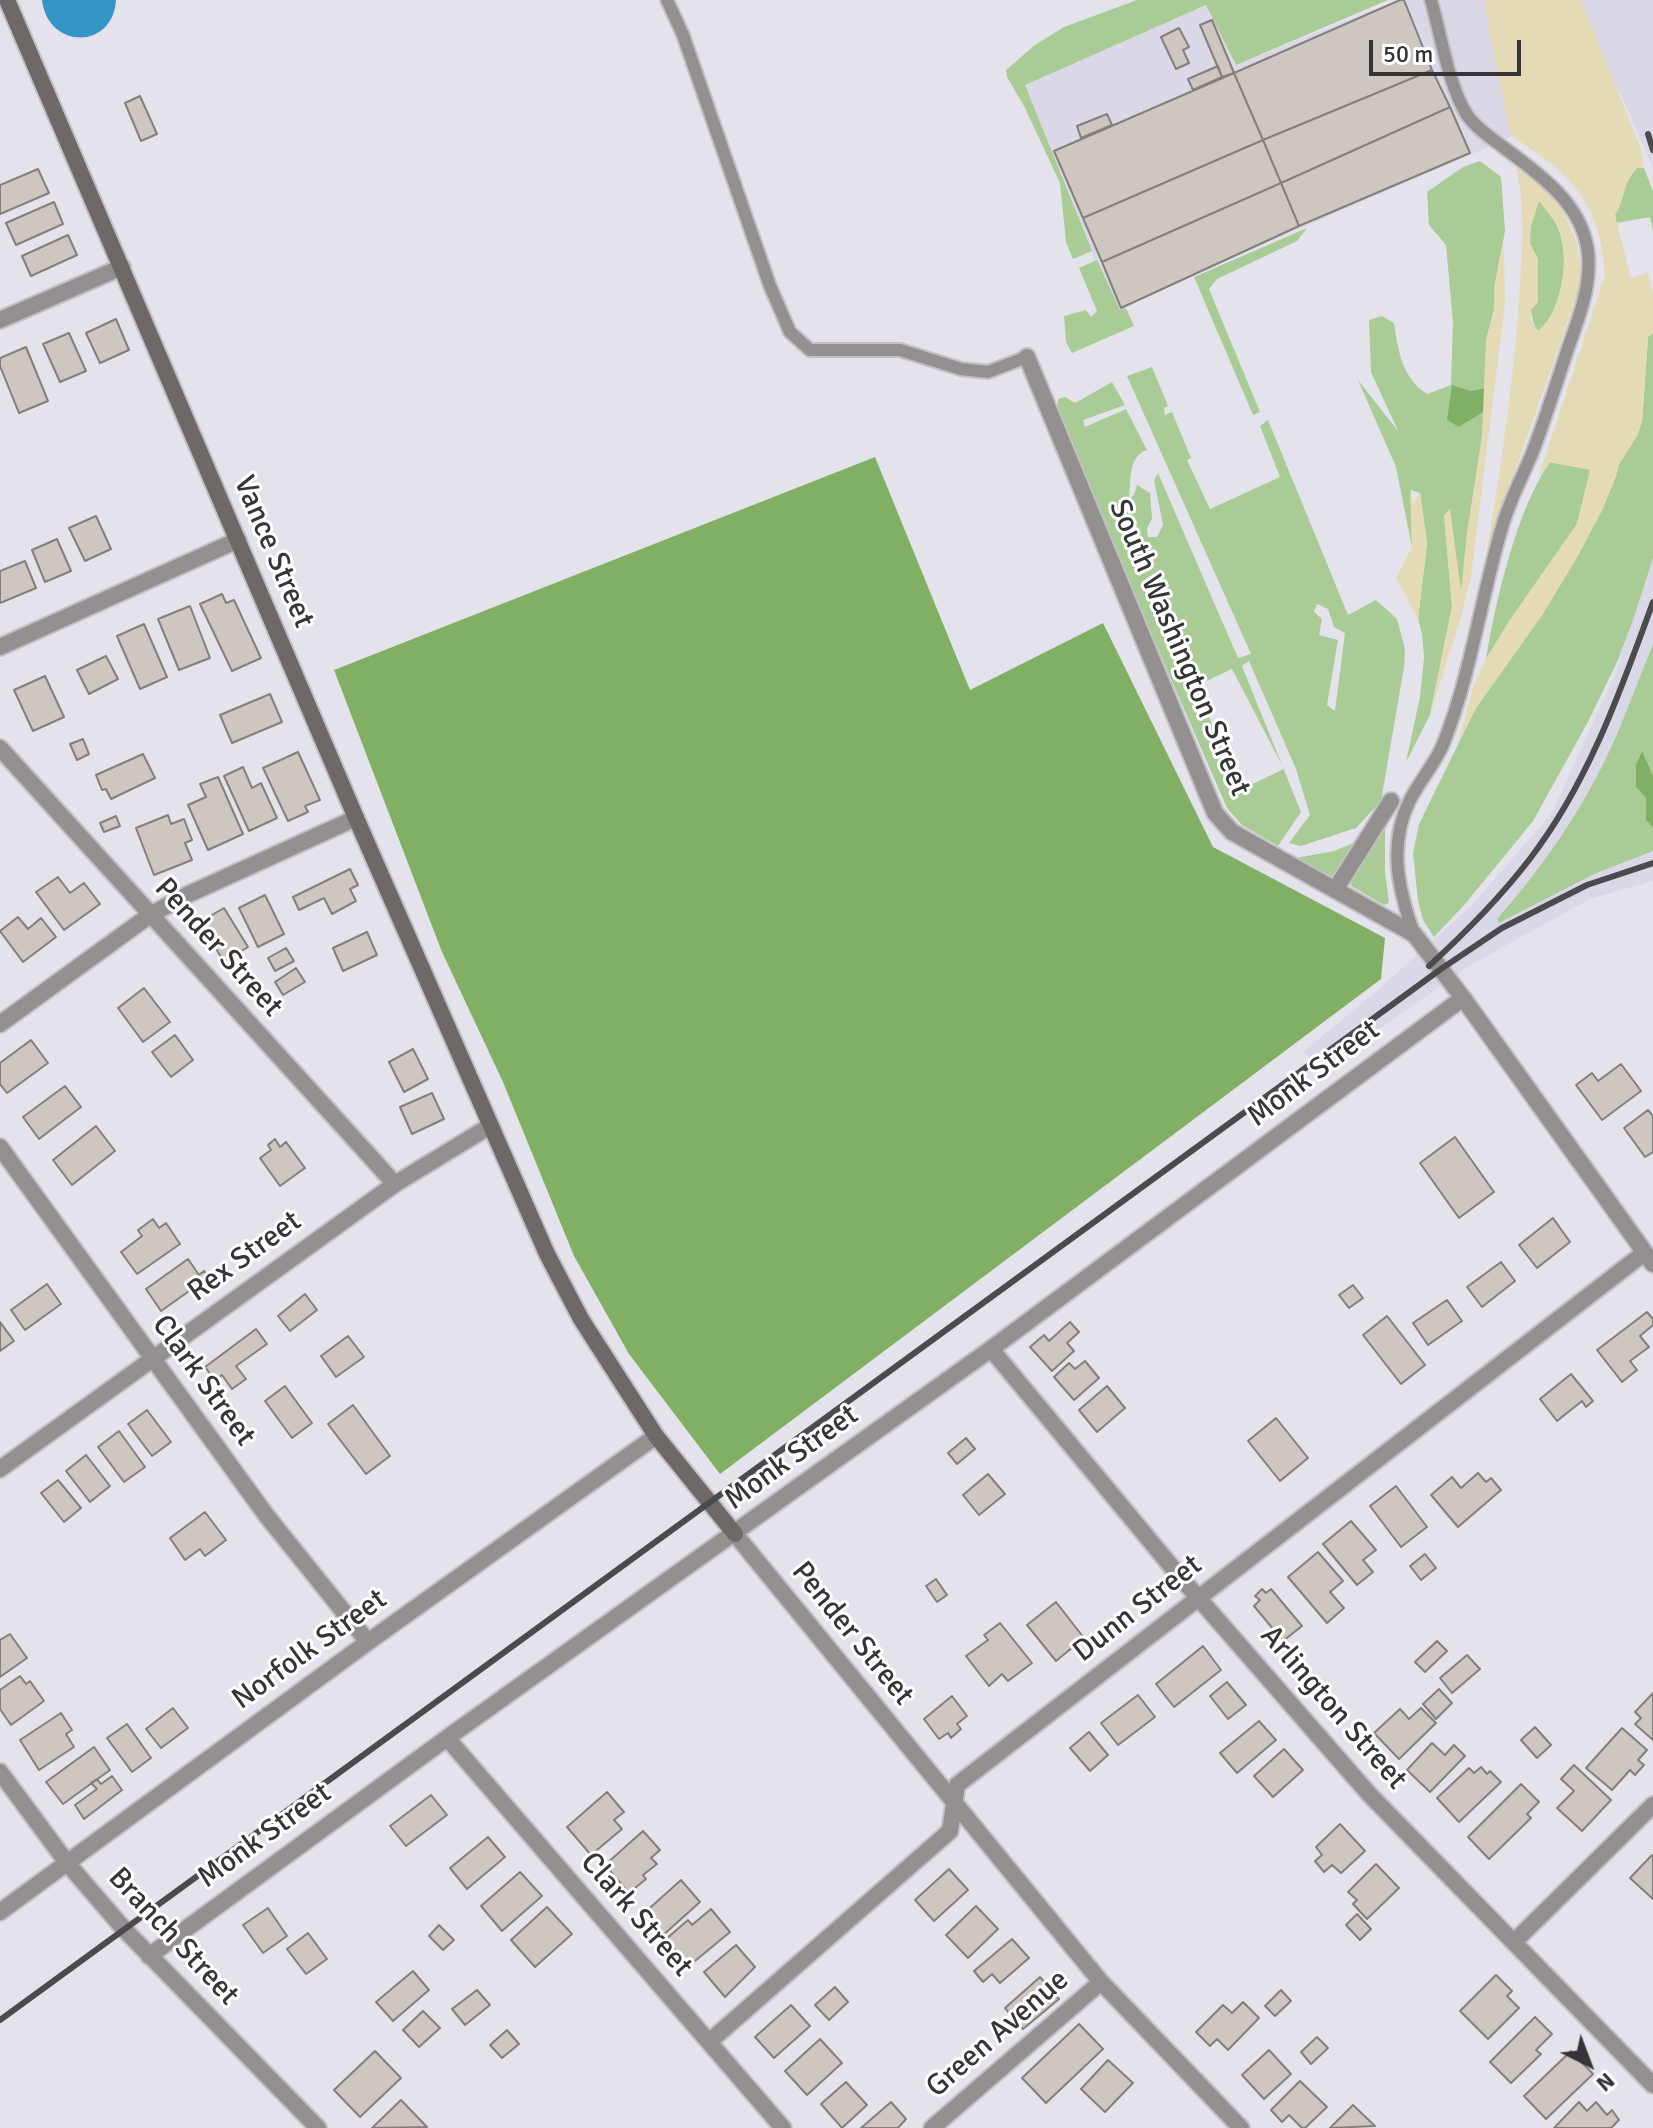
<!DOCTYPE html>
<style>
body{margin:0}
#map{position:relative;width:1653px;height:2128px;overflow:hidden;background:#e4e3eb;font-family:Signika,sans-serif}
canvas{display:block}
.north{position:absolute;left:1549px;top:2024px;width:80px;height:80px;-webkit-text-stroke:6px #fff;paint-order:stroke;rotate:138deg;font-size:22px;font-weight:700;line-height:32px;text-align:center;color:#353437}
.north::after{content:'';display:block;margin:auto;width:28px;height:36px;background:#353437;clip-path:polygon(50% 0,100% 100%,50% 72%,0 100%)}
.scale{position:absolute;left:1369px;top:40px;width:152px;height:36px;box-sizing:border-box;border:4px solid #353437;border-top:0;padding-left:10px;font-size:24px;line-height:28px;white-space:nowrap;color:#353437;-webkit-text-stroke:6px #fff;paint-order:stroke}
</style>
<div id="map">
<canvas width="1653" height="2128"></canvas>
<div class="north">N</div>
<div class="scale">50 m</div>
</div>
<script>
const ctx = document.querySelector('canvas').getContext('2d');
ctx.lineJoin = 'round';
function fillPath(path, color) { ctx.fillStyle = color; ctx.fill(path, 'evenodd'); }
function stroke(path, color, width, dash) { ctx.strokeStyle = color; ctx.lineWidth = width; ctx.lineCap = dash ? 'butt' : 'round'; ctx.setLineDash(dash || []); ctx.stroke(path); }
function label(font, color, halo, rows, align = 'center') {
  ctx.font = font + ' Signika,sans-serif'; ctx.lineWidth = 6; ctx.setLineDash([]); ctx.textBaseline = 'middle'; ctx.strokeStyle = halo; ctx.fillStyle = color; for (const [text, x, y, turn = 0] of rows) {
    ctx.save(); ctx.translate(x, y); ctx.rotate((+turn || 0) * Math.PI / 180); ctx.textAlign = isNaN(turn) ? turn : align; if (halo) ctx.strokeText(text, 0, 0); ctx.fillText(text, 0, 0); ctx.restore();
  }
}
const built = new Path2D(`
 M1398 0H1653V168L1619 90 1115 309 1020 82 1208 5 1235 65Z
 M1653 548V881L1590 899 1472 964 1318 1072 1304 1051 1372 995 1472 905 1551 814 1617 670Z`);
const green = new Path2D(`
 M1137 0H1388L1236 65 1206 5 1025 85 1092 251 1073 259 1066 242 1060 183 1024 106 1007 77 1006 70 1035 45 1064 27Z
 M1480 161 1501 177 1505 231 1494 289V310L1486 340V388L1470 391 1459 427 1485 411C1479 473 1467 534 1461 596L1444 515 1452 606 1430 715 1406 762 1420 697 1424 658 1422 633 1418 619 1427 543 1420 493 1411 490 1412 547 1396 467 1358 380 1398 431 1371 372 1369 320 1382 316 1394 323C1398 350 1402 378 1427 394L1451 385 1453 323 1446 245 1429 225 1427 192 1463 167Z
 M1637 168H1644L1653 191V231L1650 217 1616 223 1615 215C1627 195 1620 186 1637 168Z
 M1539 200C1545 209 1553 217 1557 226 1571 253 1563 312 1538 331 1526 316 1527 245 1531 225 1533 216 1537 208 1539 200Z
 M1307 228 1297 241 1217 279 1209 289 1260 412 1253 415 1194 277Z
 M1097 260 1120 310 1126 308 1134 326 1072 353 1066 342 1064 316 1086 310 1091 317 1097 311 1079 268Z
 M1653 333V558L1633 620 1618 660 1589 720 1533 821 1466 903 1434 937 1423 920 1418 901 1413 853 1419 824 1476 708 1542 615 1576 559 1602 510 1616 476 1619 464 1637 436 1642 422 1648 337Z
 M1152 367 1168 406 1164 408 1165 415 1172 412 1191 458 1187 460 1210 509 1280 477 1260 426 1268 420 1348 615 1376 600 1397 619 1405 649 1404 667 1381 801 1356 828 1301 846 1289 843 1310 815 1296 769 1249 661 1242 666 1301 812 1278 846 1242 825 1227 808 1065 435C1063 421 1056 412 1058 399L1065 397 1075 403 1112 382 1125 405 1083 420 1085 427 1126 409 1147 450C1128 456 1131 481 1129 499L1134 495 1137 485 1150 493 1152 519 1147 528 1148 537H1157L1163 525 1154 480 1158 473 1238 658 1251 654 1127 376ZM1317 604 1328 609 1334 627 1345 633 1335 711 1327 705 1338 640 1319 635 1322 619 1314 612ZM1232 669 1284 769 1240 790 1196 686Z
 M1550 462 1591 470 1577 524 1510 620 1486 659C1495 603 1517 508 1550 462Z
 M1653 644V776L1641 752 1636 764V787L1646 798V820L1653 828V851L1594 874 1499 923 1497 919C1544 866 1585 806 1614 741 1628 709 1640 676 1653 644Z
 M1385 826V871L1389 903 1384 905 1351 886 1353 872Z
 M1356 842 1333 879 1296 858 1334 851Z`);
const forest = new Path2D(`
 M1452 385 1470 391 1486 388 1485 411 1459 427 1447 420Z
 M875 457 970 690 1103 623 1213 847 1385 938 1381 979 720 1474 629 1354 574 1256 503 1082 442 952 334 670Z
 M1642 751 1653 776V828L1646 820V798L1636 787V764Z`);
const sand = new Path2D(`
 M1485 0H1581L1641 149 1644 168H1637C1621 186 1627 195 1615 215L1631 278 1648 273 1653 293V333L1648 337 1642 422 1637 436 1619 464 1616 476 1602 510 1576 559 1542 615 1476 708 1457 746 1474 685 1486 659 1510 620 1577 524 1590 470 1550 462 1538 478 1605 275C1600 201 1571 174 1511 136L1491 40Z
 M1516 167C1562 199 1581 229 1581 285L1487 550C1501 467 1513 385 1519 301 1522 256 1526 211 1516 167ZM1539 201C1545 209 1553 218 1558 226 1571 254 1563 313 1538 331L1531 320V310L1538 302V259L1530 243 1531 226Z
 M1504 241 1505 303 1471 577 1460 621 1430 715 1452 607 1444 515 1450 509 1461 591 1467 533 1482 435 1486 340 1494 310V289Z
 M1410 490 1413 504 1420 492 1427 543 1418 619 1396 578 1412 547Z`);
const water = new Path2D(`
 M42 0H116C113 50 48 50 42 0Z`);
const building = new Path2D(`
 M1400 0H1404L1432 70 1263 140 1234 73Z
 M1212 20 1234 73 1222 77 1200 25Z
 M1179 28 1189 47 1183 50 1189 63 1176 69 1161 37Z
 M1218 66 1222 77 1193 90 1188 79Z
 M1432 70 1450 107 1281 183 1263 140Z
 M1234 73 1263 140 1083 218 1054 151Z
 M140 96 157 134 141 141 125 103Z
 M1450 107 1470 153 1299 226 1281 183Z
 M1107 114 1112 125 1081 138 1077 126Z
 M1263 140 1281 183 1102 262 1083 218Z
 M38 169 49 193 0 214V185Z
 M1281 183 1299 226 1121 308 1102 262Z
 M54 202 63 224 16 245 6 223Z
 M68 235 77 255 31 276 22 256Z
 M116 319 129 350 100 363 86 333Z
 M69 333 86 371 60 382 43 344Z
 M26 347 48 401 19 413 0 366V358Z
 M96 516 111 549 85 561 69 528Z
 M57 539 71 571 45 582 32 550Z
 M25 561 36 588 0 603V571Z
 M222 594 226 603 234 600 261 658 232 671 200 604Z
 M190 606 210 658 179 670 158 619Z
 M144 624 167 677 140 689 117 636Z
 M106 656 118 679 89 694 77 670Z
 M45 676 64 717 33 731 14 690Z
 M270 694 282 722 232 743 220 715Z
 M83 739 89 754 77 760 70 744Z
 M298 752 320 800 305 806 308 812 288 821 263 768Z
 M143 754 155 778 111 799 106 789 102 790 96 775Z
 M243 767 252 788 261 783 277 818 249 831 224 776Z
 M218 777 243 834 208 850 188 805 206 797 200 784Z
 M168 815 171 824 184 819 192 840 185 843 192 860 154 875 136 828Z
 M116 816 120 826 104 832 100 823Z
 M350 869 358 885 350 889 356 901 332 914 324 898 299 910 293 897Z
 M58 877 70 893 84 883 100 904 64 930 36 892Z
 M265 895 284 934 258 947 239 908Z
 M224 908 248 947 224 962 200 922Z
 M18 917 28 929 41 918 56 937 23 962 0 931Z
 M367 932 377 955 343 971 333 948Z
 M286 948 294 961 275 971 268 958Z
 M296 968 305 982 283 995 275 982Z
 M144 988 170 1022 143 1042 118 1008Z
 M175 1035 193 1060 171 1077 152 1052Z
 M31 1040 48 1063 7 1093 0 1084V1063Z
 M413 1049 428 1079 404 1092 389 1062Z
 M1621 1064 1641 1091 1602 1120 1576 1085 1592 1073 1598 1081Z
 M65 1086 81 1107 39 1139 23 1117Z
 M432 1093 444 1119 412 1134 400 1107Z
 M1648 1110 1653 1116V1152L1645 1157 1624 1128Z
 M96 1126 115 1151 72 1185 53 1160Z
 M1455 1137 1494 1192 1459 1218 1420 1163Z
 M275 1139 280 1147 286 1142 305 1168 280 1186 260 1158 271 1150 268 1145Z
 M1553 1218 1570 1242 1537 1268 1519 1245Z
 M153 1219 159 1228 166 1223 180 1244 137 1274 121 1252 142 1236 138 1230Z
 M188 1259 199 1275 204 1271 209 1277 161 1311 146 1289Z
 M1501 1262 1515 1281 1482 1307 1467 1287Z
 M47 1284 61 1304 25 1330 11 1310Z
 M1353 1285 1363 1298 1349 1308 1339 1295Z
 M305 1294 317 1310 290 1331 278 1316Z
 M1447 1300 1462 1321 1428 1345 1413 1323Z
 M1647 1312 1653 1319V1325L1640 1336 1649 1347 1630 1361 1637 1370 1622 1382 1597 1350Z
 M1387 1316 1425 1365 1401 1384 1363 1335Z
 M0 1322 14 1341 0 1351Z
 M1070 1322 1079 1332 1067 1343 1074 1351 1052 1371 1030 1347 1044 1335 1049 1341Z
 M256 1329 267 1344 236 1366 246 1379 232 1389 222 1375 215 1380 205 1367Z
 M348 1336 364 1357 336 1377 321 1356Z
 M1085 1361 1099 1378 1074 1400 1054 1377 1069 1363 1075 1369Z
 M1571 1374 1593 1401 1586 1407 1582 1401 1557 1421 1540 1399Z
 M285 1386 312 1423 292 1438 265 1401Z
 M1107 1386 1125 1408 1097 1432 1079 1410Z
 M353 1405 390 1456 366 1474 328 1424Z
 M147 1410 171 1442 152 1456 128 1424Z
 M1276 1418 1308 1458 1280 1481 1248 1441Z
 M119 1431 145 1467 124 1482 98 1447Z
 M966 1438 975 1449 957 1464 948 1453Z
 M86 1455 110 1486 90 1502 66 1471Z
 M1478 1473 1486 1482 1491 1478 1501 1490 1458 1527 1431 1495 1452 1477 1461 1488Z
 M988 1474 1005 1494 979 1515 963 1495Z
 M58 1480 81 1508 64 1522 41 1493Z
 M1396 1486 1427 1527 1401 1547 1370 1506Z
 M205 1512 226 1540 205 1556 200 1549 185 1560 170 1538Z
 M1351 1521 1376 1550 1363 1560 1373 1572 1357 1585 1323 1544Z
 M1318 1552 1343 1581 1330 1592 1344 1608 1327 1623 1288 1577Z
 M1425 1554 1436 1568 1421 1580 1410 1566Z
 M936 1579 947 1595 937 1602 926 1586Z
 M1262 1589 1266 1593 1271 1589 1302 1626 1283 1641 1254 1606 1260 1600 1255 1596Z
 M1056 1602 1084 1638 1056 1661 1027 1625Z
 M1000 1623 1032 1663 1008 1681 1002 1674 989 1686 966 1656 988 1640 984 1635Z
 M10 1634 27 1658 0 1677V1640Z
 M1437 1641 1447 1651 1425 1672 1415 1662Z
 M1203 1646 1221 1670 1174 1707 1156 1684Z
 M1467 1655 1480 1669 1452 1693 1440 1678Z
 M20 1676 26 1684 30 1681 44 1701 11 1725 0 1709V1690Z
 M1227 1682 1246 1705 1228 1719 1210 1696Z
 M1439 1689 1452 1703 1436 1719 1423 1704Z
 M1653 1693V1740L1635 1724 1641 1718 1635 1712Z
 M1138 1695 1155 1717 1118 1745 1101 1723Z
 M952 1696 967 1716 957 1724 961 1729 951 1738 948 1733 939 1739 924 1719Z
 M173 1708 188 1728 161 1748 146 1729Z
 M1421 1708 1436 1723 1399 1759 1374 1733 1400 1709 1409 1719Z
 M61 1713 72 1730 66 1734 74 1747 39 1770 20 1740Z
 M1259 1721 1276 1740 1237 1773 1220 1753Z
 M127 1724 151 1758 132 1772 107 1738Z
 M1535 1727 1551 1745 1537 1758 1521 1740Z
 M1622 1728 1647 1750 1638 1760 1644 1765 1635 1775 1630 1770 1612 1790 1586 1768Z
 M1089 1732 1108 1755 1090 1771 1070 1748Z
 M1432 1743 1445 1755 1454 1745 1465 1756 1430 1792 1407 1770Z
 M94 1747 110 1770 63 1804 46 1782Z
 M1284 1749 1303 1770 1273 1797 1254 1776Z
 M1574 1765 1611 1800 1582 1831 1557 1808 1574 1791 1561 1779Z
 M1481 1767 1487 1774 1490 1771 1501 1782 1459 1822 1437 1798 1469 1768 1474 1773Z
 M112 1776 122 1790 84 1819 75 1805 97 1789 91 1783 97 1779 101 1784Z
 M1521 1784 1539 1802 1527 1814 1531 1818 1489 1859 1468 1837Z
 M607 1792 624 1812 614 1820 622 1829 591 1855 567 1827Z
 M431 1795 447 1815 406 1846 390 1826Z
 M1340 1824 1365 1851 1341 1873 1332 1865 1324 1872 1315 1861 1322 1855 1316 1847Z
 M643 1831 660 1850 651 1858 657 1864 643 1875 646 1879 629 1893 605 1865Z
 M488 1837 505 1857 467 1889 450 1868Z
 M1652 1855 1653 1856V1899L1630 1878Z
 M1376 1864 1399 1888 1367 1919 1353 1904 1357 1900 1348 1892Z
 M949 1869 968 1890 934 1921 915 1900Z
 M520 1872 542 1896 502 1931 481 1906Z
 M681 1880 700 1902 661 1937 642 1915Z
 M976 1906 998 1929 968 1958 946 1935Z
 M547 1907 572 1934 535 1967 511 1940Z
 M268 1908 287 1936 263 1953 243 1925Z
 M711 1909 730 1932 689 1966 666 1939 688 1920 692 1925Z
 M1357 1914 1371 1929 1360 1940 1346 1925Z
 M439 1925 454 1940 443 1950 429 1936Z
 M308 1933 327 1959 306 1974 287 1949Z
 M1012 1939 1029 1958 1000 1983 992 1974 983 1982 974 1971Z
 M736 1945 755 1967 725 1997 704 1972Z
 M413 1971 429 1990 393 2021 376 2002Z
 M1496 1975 1512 1991 1507 1996 1519 2008 1488 2039 1460 2011Z
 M1040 1977 1059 1999 1023 2029 1005 2008Z
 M835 1987 848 2002 829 2020 815 2005Z
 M477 1990 490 2005 465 2025 452 2009Z
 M1281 1990 1291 2001 1275 2016 1265 2006Z
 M1243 2002 1259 2018 1228 2050 1217 2039 1210 2046 1196 2032 1223 2005 1232 2013Z
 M791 2005 810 2026 774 2058 755 2037Z
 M423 2011 440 2028 419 2047 403 2030Z
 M1535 2017 1552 2034 1536 2050 1541 2054 1511 2083 1490 2062Z
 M1079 2024 1103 2049 1046 2103 1022 2078Z
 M507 2030 519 2044 502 2058 490 2045Z
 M1317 2037 1328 2048 1311 2064 1301 2052Z
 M820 2039 842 2063 807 2095 785 2071Z
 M1269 2050 1291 2074 1264 2099 1242 2075Z
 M375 2051 401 2078 360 2117 334 2090Z
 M1571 2051 1593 2074 1546 2119 1524 2096Z
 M1108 2060 1133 2083 1105 2112 1081 2089Z
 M1300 2081 1327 2107 1305 2128H1302L1289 2115 1282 2122 1271 2110Z
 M846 2082 867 2105 842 2128 821 2104Z
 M401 2100 427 2127 372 2128Z
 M891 2102 906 2119 898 2128H861Z
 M1579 2102 1587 2111 1596 2102 1607 2115 1612 2110 1619 2120 1611 2128H1554Z
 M1353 2105 1375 2126 1330 2128Z`);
const lane = new Path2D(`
 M667 0 683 35 770 286 790 332 810 350H900L961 369 988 372 1027 357
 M1414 934C1398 889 1388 844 1410 800 1420 780 1436 763 1444 742 1471 673 1481 598 1502 527 1510 498 1526 471 1536 443 1547 413 1557 382 1567 351 1578 320 1592 285 1588 252 1582 203 1539 174 1503 147 1491 138 1476 128 1467 115 1448 84 1441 35 1431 0`);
const street = new Path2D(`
 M0 320 122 267
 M1027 357 1215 813 1232 832 1414 934 1463 998 1653 1264
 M0 647 238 540
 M0 748 395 1184
 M1335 890 1391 801
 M0 1024 150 915 189 894 356 818
 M0 1147 266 1515 368 1642
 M991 1349 1181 1578 1369 1794 1653 2085
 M0 1469 395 1184 490 1126
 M735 1534 1101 1982 1241 2128
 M447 1738 783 2128
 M0 1772 68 1864 124 1929 318 2128
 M0 1912 368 1642 656 1436
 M1514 1942 1653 1805
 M149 1956 447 1738 991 1349 1463 998
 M709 2042 950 1831 957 1785 1644 1253
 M932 2128 1101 1982`);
const secondary = new Path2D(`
 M7 0 356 818 547 1254 581 1319 656 1436 735 1534`);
const rail = new Path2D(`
 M1648 134 1653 150
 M1429 966C1465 933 1499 899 1529 860 1588 784 1621 690 1653 602
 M0 2020 1441 969 1502 928 1587 885 1653 863`);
const streetNames = [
 ["Vance Street",273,552,67],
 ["South Washington Street",1179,648,67],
 ["Pender Street",218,948,48],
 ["Monk Street",1314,1074,-37],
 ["Rex Street",245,1257,-36],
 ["Clark Street",203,1381,54],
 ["Monk Street",792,1458,-36],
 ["Dunn Street",1138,1609,-38],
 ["Pender Street",852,1634,51],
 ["Norfolk Street",310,1650,-36],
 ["Arlington Street",1333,1708,49],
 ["Monk Street",265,1836,-36],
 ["Clark Street",636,1915,49],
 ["Branch Street",173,1937,47],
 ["Green Avenue",998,2034,-41]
];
fillPath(built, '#dad8e7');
fillPath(green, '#a9cc97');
fillPath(forest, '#81b065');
fillPath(sand, '#e4dbb6');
fillPath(water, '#3595c6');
fillPath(building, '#cdc6c1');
stroke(building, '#857f7b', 2);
stroke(lane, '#c1c0c7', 16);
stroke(street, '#c1c0c7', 20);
stroke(secondary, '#c1c0c7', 20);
stroke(lane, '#94908f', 12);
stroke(street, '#94908f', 16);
stroke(secondary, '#6e6967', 16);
stroke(rail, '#4b4a4e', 6);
label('30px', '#353437', '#fff', streetNames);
</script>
